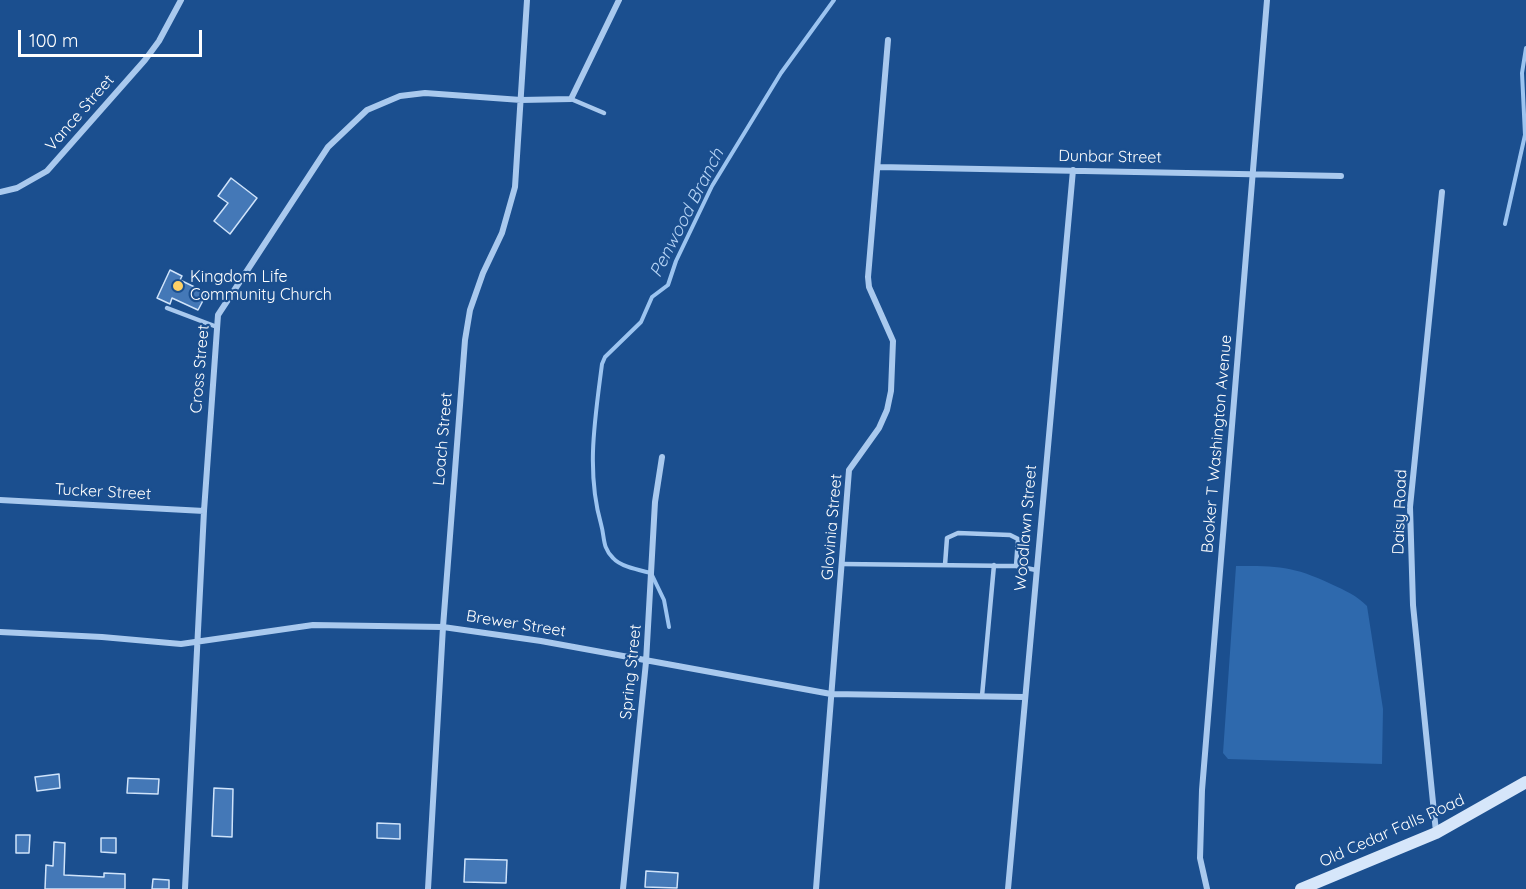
<!DOCTYPE html>
<style>
body{margin:0}
#map{position:relative;width:1526px;height:889px;overflow:hidden;background:#1b4f8f;font-family:Quicksand,sans-serif}
canvas{display:block}
.scale{position:absolute;left:18px;top:30px;width:184px;height:27px;box-sizing:border-box;border:3px solid #fff;border-top:0;padding-left:8px;font-size:18px;line-height:21px;white-space:nowrap;color:#fff;-webkit-text-stroke:4px #1b4f8f;paint-order:stroke}
</style>
<div id="map">
<canvas width="1526" height="889"></canvas>
<div class="scale">100 m</div>
</div>
<script>
const ctx = document.querySelector('canvas').getContext('2d');
ctx.lineJoin = 'round';
function fillPath(path, color) { ctx.fillStyle = color; ctx.fill(path, 'evenodd'); }
function stroke(path, color, width, dash) { ctx.strokeStyle = color; ctx.lineWidth = width; ctx.lineCap = dash ? 'butt' : 'round'; ctx.setLineDash(dash || []); ctx.stroke(path); }
function label(font, color, halo, rows, align = 'center') {
  ctx.font = font + ' Quicksand,sans-serif'; ctx.lineWidth = 4.5; ctx.setLineDash([]); ctx.textBaseline = 'middle'; ctx.strokeStyle = halo; ctx.fillStyle = color; for (const [text, x, y, turn = 0] of rows) {
    ctx.save(); ctx.translate(x, y); ctx.rotate((+turn || 0) * Math.PI / 180); ctx.textAlign = isNaN(turn) ? turn : align; if (halo) ctx.strokeText(text, 0, 0); ctx.fillText(text, 0, 0); ctx.restore();
  }
}
const green = new Path2D(`
 M1236 566C1278 566 1293 566 1331 584 1346 591 1356 595 1367 606L1383 709 1382 764 1228 759 1223 753Z`);
const stream = new Path2D(`
 M1505 224 1525 135 1522 73 1526 48
 M669 627 664 600 651 573C639 570 621 567 613 558 602 547 605 538 601 524 586 471 595 419 602 364L605 357 641 322 652 297 668 285 676 261 712 186 781 73 834 0`);
const building = new Path2D(`
 M231 178 257 198 230 234 214 221 228 203 218 196Z
 M170 270 182 276 180 280 207 293 198 310 172 298 170 304 157 298Z
 M59 774 60 788 37 791 35 777Z
 M128 778 159 779 158 794 127 793Z
 M214 788 233 789 232 837 212 836Z
 M377 823 400 824V839L377 838Z
 M16 835H30L29 853H16Z
 M101 838H116V853L101 852Z
 M54 842 65 843 64 875 104 877V873L125 874V889H45L46 865 53 866Z
 M465 859 507 860 506 883 464 882Z
 M646 871 678 873 677 888 645 887Z
 M153 879 169 880V889H152Z`);
const lane = new Path2D(`
 M571 99 604 113
 M167 308 217 327
 M842 564 1016 566 1036 570
 M945 565 947 538 958 533 1010 535 1018 539 1016 566
 M982 696 994 565`);
const street = new Path2D(`
 M878 167 1341 176
 M0 192 17 188 47 171 145 60 159 41 181 0
 M0 500 204 511
 M0 632 102 637 181 644 313 625 443 627 541 641 831 694 1024 697
 M1436 832 1413 605 1410 507 1442 192
 M185 889 204 511 218 315 328 147 367 110 400 96 425 93 521 100 571 99 619 0
 M428 889 443 627 465 340 470 310 483 273 502 233 515 187 527 0
 M623 889 646 662 655 502 662 457
 M816 889 849 470 879 428 887 410 891 391 893 341 869 287 868 277 888 40
 M1008 889 1073 170
 M1207 889 1200 858 1202 790 1267 0`);
const secondary = new Path2D(`
 M1301 889 1436 833 1526 782`);
const markers = [
 [178,286,6,"#ffd166"]
];
const streetNames = [
 ["Vance Street",80,113,-49],
 ["Dunbar Street",1110,157,1],
 ["Cross Street",200,369,-85],
 ["Loach Street",443,439,-85],
 ["Booker T Washington Avenue",1217,444,-85],
 ["Tucker Street",103,492,3],
 ["Daisy Road",1400,512,-88],
 ["Glovinia Street",832,527,-85],
 ["Woodlawn Street",1026,528,-85],
 ["Brewer Street",516,624,9],
 ["Spring Street",631,672,-84],
 ["Old Cedar Falls Road",1392,831,-24]
];
const poiNames = [
 ["Kingdom Life",190,277],
 ["Community Church",190,295]
];
const waterNames = [
 ["Penwood Branch",687,213,-63]
];
fillPath(green, '#2e69ad');
stroke(stream, '#9cc4f0', 4);
fillPath(building, '#4478b7');
stroke(building, '#cfe3fa', 1.5);
stroke(lane, '#a9c9ee', 4.5);
stroke(street, '#a9c9ee', 6);
stroke(secondary, '#d6e6fa', 12);
for (const [x, y, r, color] of markers) { const dot = new Path2D(); dot.arc(x, y, r, 0, 2 * Math.PI); ctx.fillStyle = color; ctx.fill(dot); stroke(dot, '#1b4f8f', 2); }
label('16px', '#fff', '#1b4f8f', streetNames);
label('16px', '#fff', '#1b4f8f', poiNames, 'left');
label('italic 18px', '#b5d3f5', '#1b4f8f', waterNames);
</script>
